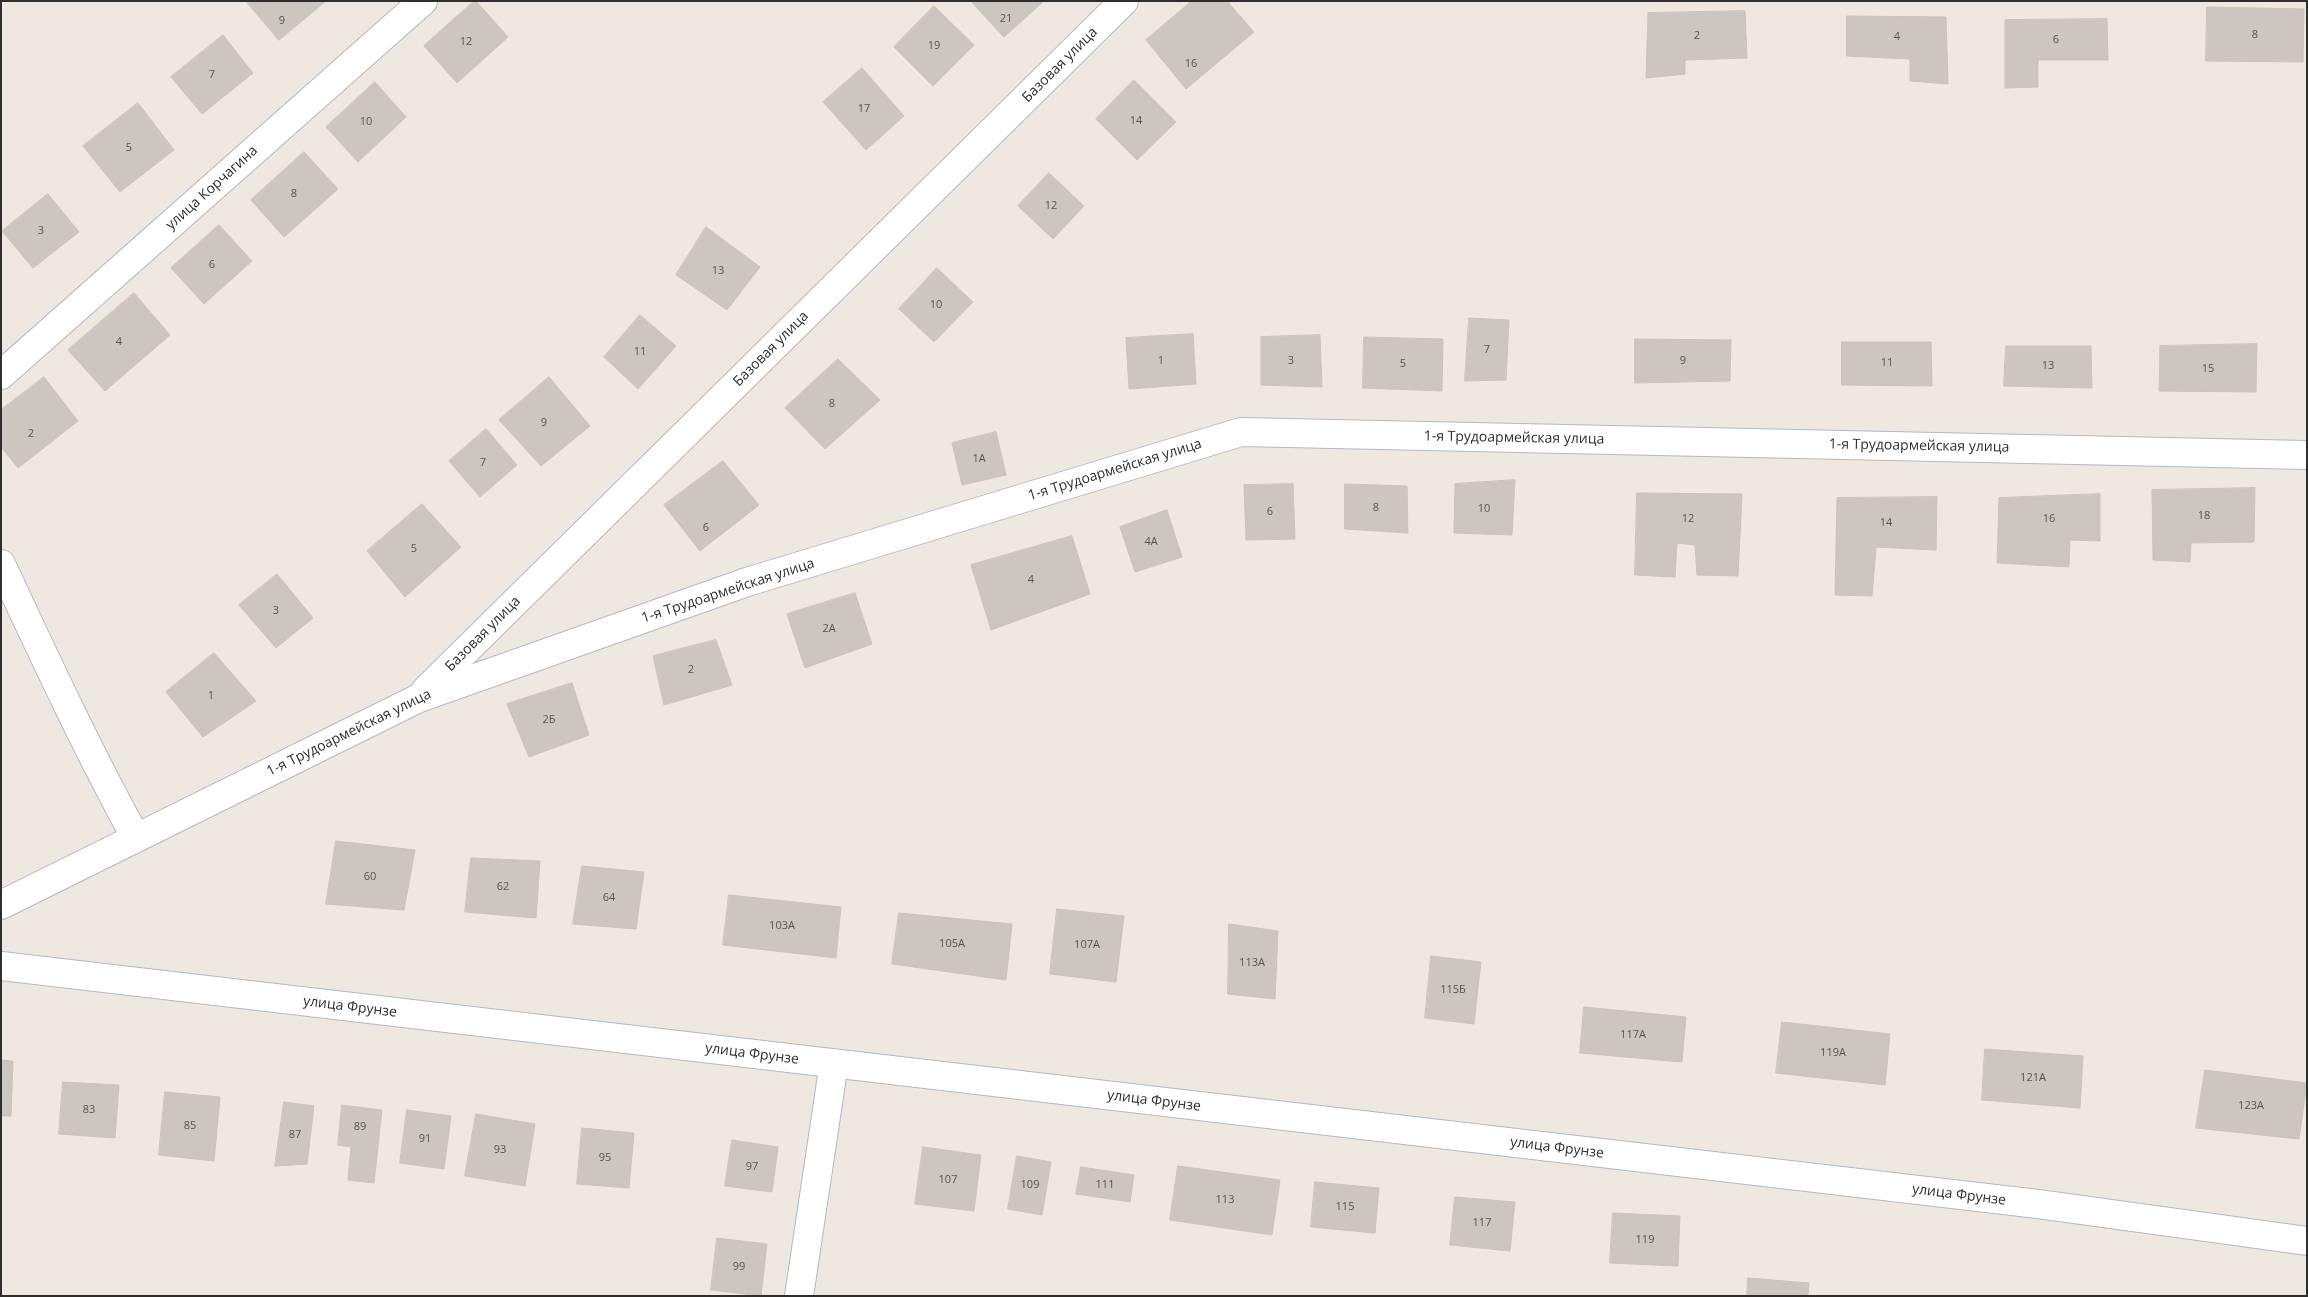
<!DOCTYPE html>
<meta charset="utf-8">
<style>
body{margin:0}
#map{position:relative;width:2308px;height:1297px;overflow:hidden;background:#efe8e1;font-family:"Open Sans",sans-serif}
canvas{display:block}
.frame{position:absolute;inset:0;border:2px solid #2e2e2e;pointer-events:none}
</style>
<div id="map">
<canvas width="2308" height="1297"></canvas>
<div class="frame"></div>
</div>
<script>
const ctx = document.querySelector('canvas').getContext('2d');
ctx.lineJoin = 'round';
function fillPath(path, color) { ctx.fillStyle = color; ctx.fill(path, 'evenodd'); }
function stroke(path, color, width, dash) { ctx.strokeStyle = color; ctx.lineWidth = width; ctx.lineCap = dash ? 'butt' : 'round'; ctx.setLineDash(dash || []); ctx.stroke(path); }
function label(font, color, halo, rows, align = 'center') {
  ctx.font = font + ' "Open Sans",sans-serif'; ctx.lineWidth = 4.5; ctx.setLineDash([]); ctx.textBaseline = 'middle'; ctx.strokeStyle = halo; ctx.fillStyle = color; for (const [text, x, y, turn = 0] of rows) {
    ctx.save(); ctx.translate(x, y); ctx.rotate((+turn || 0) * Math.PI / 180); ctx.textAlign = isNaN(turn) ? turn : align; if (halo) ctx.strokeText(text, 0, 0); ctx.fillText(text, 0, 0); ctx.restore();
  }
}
const building = new Path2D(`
 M246 1H326L279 40Z
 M474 1H476L508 37 457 83 424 46Z
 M971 1H1044L1004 37Z
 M1192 1H1227L1254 32 1186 89 1146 40Z
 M934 6 974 45 933 86 894 47Z
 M2207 7 2304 9 2303 62 2206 61Z
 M1745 11 1747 58 1685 60V74L1646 78 1648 13Z
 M1847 16 1946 17 1948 84 1910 81V59L1847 56Z
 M2107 19 2108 60H2038V87L2005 88V20Z
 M223 35 253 73 202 114 171 77Z
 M862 68 904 116 866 150 823 102Z
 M1134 80 1176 122 1137 160 1096 119Z
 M375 82 406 117 358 162 326 127Z
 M138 103 174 150 120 192 83 146Z
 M304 152 338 189 284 237 251 200Z
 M1049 173 1084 206 1053 239 1018 206Z
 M48 194 79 232 33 268 2 231Z
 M219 225 252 261 204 304 171 268Z
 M706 227 760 267 727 310 676 275Z
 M937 268 973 302 934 342 899 309Z
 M134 293 170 335 105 391 68 350Z
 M640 315 676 346 638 389 604 357Z
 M1469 318 1509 320 1506 380 1465 381Z
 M1193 334 1196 384 1129 389 1126 338Z
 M1320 335 1322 387 1261 385V337Z
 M1364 337 1443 339 1442 391 1363 388Z
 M1635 339 1731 340 1730 381 1635 383Z
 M1842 342H1931L1932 386 1842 385Z
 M2257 344 2256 392 2159 391 2160 346Z
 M2006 346H2091L2092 388 2004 386Z
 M838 359 880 400 825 449 785 408Z
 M44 377 78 421 18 468 1 447V410Z
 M549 377 590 426 541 466 499 420Z
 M486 429 517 465 480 497 449 461Z
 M996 432 1006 475 962 485 952 443Z
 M723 461 759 505 700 551 664 505Z
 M1515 480 1512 535 1454 533 1455 484Z
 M1293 484 1295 539 1246 540 1244 485Z
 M1345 484 1407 486 1408 533 1345 529Z
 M2255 488 2254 542 2191 543 2190 562 2153 560 2152 490Z
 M1637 493 1742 494 1738 576 1697 575 1695 545 1677 543 1675 577 1635 575Z
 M2100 494V541L2070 540 2069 567 1997 563 1999 498Z
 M1937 497 1936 550 1876 547 1872 596 1835 595 1837 498Z
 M422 504 461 547 405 597 367 551Z
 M1167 510 1182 557 1135 572 1120 527Z
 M1072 536 1090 594 991 630 971 565Z
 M277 574 313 618 276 648 239 605Z
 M855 593 872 644 805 668 787 614Z
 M716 640 732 685 664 705 653 656Z
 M214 653 256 701 203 737 166 692Z
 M572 683 589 735 529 757 507 704Z
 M336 841 415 850 404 910 326 904Z
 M471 858 540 861 536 918 465 912Z
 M582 866 644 872 636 929 573 924Z
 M729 895 841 907 836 958 723 945Z
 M1057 909 1124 916 1116 982 1050 974Z
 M899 913 1012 924 1006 980 892 964Z
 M1229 924 1278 931 1275 999 1228 994Z
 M1431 956 1481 962 1474 1024 1425 1018Z
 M1584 1007 1686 1017 1682 1062 1580 1053Z
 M1782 1022 1890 1034 1885 1085 1776 1073Z
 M1985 1049 2083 1056 2080 1108 1982 1100Z
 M1 1060 13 1061 11 1116H1Z
 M2205 1070 2307 1083 2299 1139 2196 1128Z
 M63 1082 119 1085 115 1138 59 1134Z
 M165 1092 220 1097 214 1161 159 1155Z
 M284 1102 314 1106 307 1164 275 1166Z
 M342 1105 382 1110 374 1183 348 1180 351 1147 338 1145Z
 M407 1110 451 1116 444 1169 400 1163Z
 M476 1114 535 1124 525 1186 465 1176Z
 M582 1128 634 1133 629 1188 577 1184Z
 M732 1140 778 1147 772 1192 725 1186Z
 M923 1147 981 1155 974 1211 915 1204Z
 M1017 1156 1051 1162 1042 1215 1008 1209Z
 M1178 1166 1280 1180 1272 1235 1170 1220Z
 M1081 1167 1134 1175 1130 1202 1076 1194Z
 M1315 1182 1379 1188 1375 1233 1311 1227Z
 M1455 1197 1515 1202 1510 1251 1450 1245Z
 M1613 1213 1680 1216 1678 1266 1610 1263Z
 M717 1238 767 1244 761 1296 711 1290Z
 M1748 1278 1809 1283 1808 1296H1747Z`);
const street = new Path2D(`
 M1 375 423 1
 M1 564C44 656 87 749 136 838
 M425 691 1124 1
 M1 905 419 698 747 582 1241 432 2307 455
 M1 966 2038 1204 2307 1241
 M799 1296 834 1063`);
const numberNames = [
 ["21",1006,19],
 ["9",282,21],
 ["8",2255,35],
 ["2",1697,36],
 ["4",1897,37],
 ["6",2056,40],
 ["12",466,42],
 ["19",934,46],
 ["16",1191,64],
 ["7",212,75],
 ["17",864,109],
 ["14",1136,121],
 ["10",366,122],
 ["5",129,148],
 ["8",294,194],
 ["12",1051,206],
 ["3",41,231],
 ["6",212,265],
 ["13",718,271],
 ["10",936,305],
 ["4",119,342],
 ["7",1487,350],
 ["11",640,352],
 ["1",1161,361],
 ["3",1291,361],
 ["9",1683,361],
 ["11",1887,363],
 ["5",1403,364],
 ["13",2048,366],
 ["15",2208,369],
 ["8",832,404],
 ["9",544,423],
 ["2",31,434],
 ["1А",979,459],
 ["7",483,463],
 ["8",1376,508],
 ["10",1484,509],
 ["6",1270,512],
 ["18",2204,516],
 ["12",1688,519],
 ["16",2049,519],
 ["14",1886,523],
 ["6",706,528],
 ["4А",1151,542],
 ["5",414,549],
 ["4",1031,580],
 ["3",276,611],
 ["2А",829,629],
 ["2",691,670],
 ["1",211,696],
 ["2Б",549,720],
 ["60",370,877],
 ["62",503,887],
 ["64",609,898],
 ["103А",782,926],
 ["105А",952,944],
 ["107А",1087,945],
 ["113А",1252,963],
 ["115Б",1453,990],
 ["117А",1633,1035],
 ["119А",1833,1053],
 ["121А",2033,1078],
 ["123А",2251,1106],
 ["83",89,1110],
 ["85",190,1126],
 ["89",360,1127],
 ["87",295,1135],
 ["91",425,1139],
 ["93",500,1150],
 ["95",605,1158],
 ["97",752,1167],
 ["107",948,1180],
 ["109",1030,1185],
 ["111",1105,1185],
 ["113",1225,1200],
 ["115",1345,1207],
 ["117",1482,1223],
 ["119",1645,1240],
 ["99",739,1267]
];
const streetNames = [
 ["Базовая улица",1060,65,-45],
 ["улица Корчагина",212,188,-42],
 ["Базовая улица",771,349,-45],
 ["1-я Трудоармейская улица",1514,438,1],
 ["1-я Трудоармейская улица",1919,446,1],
 ["1-я Трудоармейская улица",1115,470,-17],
 ["1-я Трудоармейская улица",728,591,-18],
 ["Базовая улица",483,634,-45],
 ["1-я Трудоармейская улица",349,733,-26],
 ["улица Фрунзе",350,1007,7],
 ["улица Фрунзе",752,1054,7],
 ["улица Фрунзе",1154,1101,7],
 ["улица Фрунзе",1557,1148,7],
 ["улица Фрунзе",1959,1195,7]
];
fillPath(building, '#cbc6bf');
stroke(building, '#cbc3ba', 1);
stroke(street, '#b4b8c1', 30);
stroke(street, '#fff', 28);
label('11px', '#555452', null, numberNames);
label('14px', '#2e2e2e', '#fff', streetNames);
</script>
